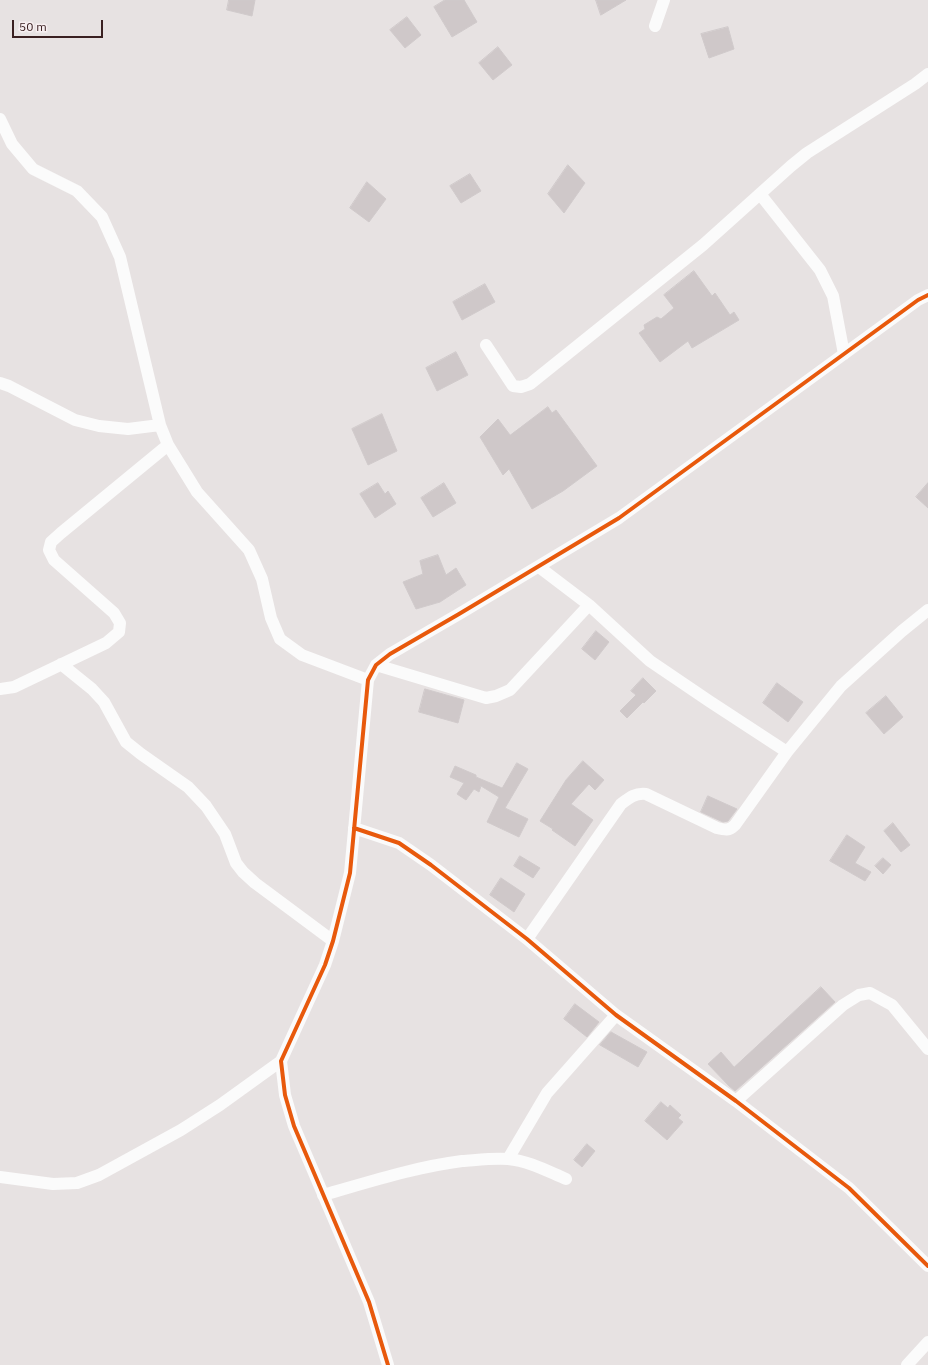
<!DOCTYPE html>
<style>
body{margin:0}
#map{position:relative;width:928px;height:1365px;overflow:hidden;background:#e7e2e2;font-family:"IBM Plex Sans",sans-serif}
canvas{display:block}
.scale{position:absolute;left:12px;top:20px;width:91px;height:18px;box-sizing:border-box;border:2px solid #3a2021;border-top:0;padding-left:5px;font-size:12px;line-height:14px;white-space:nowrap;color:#3a2021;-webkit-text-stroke:3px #f7eff1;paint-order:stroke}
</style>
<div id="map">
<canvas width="928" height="1365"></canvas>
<div class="scale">50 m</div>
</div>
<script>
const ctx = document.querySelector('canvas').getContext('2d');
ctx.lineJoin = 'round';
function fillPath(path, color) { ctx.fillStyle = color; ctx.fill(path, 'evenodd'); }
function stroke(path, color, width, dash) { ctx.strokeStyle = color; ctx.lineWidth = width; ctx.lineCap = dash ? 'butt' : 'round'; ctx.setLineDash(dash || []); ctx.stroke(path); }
const building = new Path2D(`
 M229 0H255L252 16 227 10Z
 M445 0H464L477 22 452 37 434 7Z
 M596 0H626L601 15Z
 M407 17 421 35 405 48 390 30Z
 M728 27 734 49 709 58 701 34Z
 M498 47 512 65 493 80 479 63Z
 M568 165 585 183 564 213 548 194Z
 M470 174 481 191 461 203 450 186Z
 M367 182 386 199 369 222 350 208Z
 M694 271 712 296 715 293 730 315 734 312 739 320 692 348 688 341 660 362 639 333 645 329 644 325 657 317 661 319 674 308 664 295Z
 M485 284 495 302 462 320 453 302Z
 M456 352 468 375 437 391 426 368Z
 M548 407 552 413 556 410 597 466 563 491 532 509 509 469 503 475 480 437 498 419 510 435Z
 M382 414 397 451 368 465 352 429Z
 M378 483 385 494 388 491 396 504 375 518 360 494Z
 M444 483 456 503 433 517 421 498Z
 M928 483V508L916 497Z
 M438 555 446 575 456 568 466 585 440 602 416 609 403 582 423 574 420 561Z
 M596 631 609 642 595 660 582 649Z
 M643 678 656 691 644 703 643 702 627 718 620 711 636 695 631 691Z
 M777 683 803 702 788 722 763 703Z
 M425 689 464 700 458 723 419 712Z
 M886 696 903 717 884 734 866 713Z
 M583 761 604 780 595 790 589 784 571 804 593 820 575 846 552 830 553 829 540 821 566 780Z
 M517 763 528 769 505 808 528 819 519 837 487 822 499 797 481 786 479 792 474 789 466 800 457 794 464 783 450 777 455 766 476 775V777L502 788Z
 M708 796 737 809 728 821 723 822 701 812Z
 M893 823 910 845 901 852 884 831Z
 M847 835 865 847 855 863 871 872 865 881 830 861Z
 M520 856 540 868 533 878 514 866Z
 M883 858 891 865 883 874 875 866Z
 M501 878 525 894 514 912 490 895Z
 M821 987 835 1002 735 1091 729 1086 708 1064 721 1052 734 1067Z
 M575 1004 599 1022 587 1037 564 1019Z
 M611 1032 647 1052 638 1067 600 1045Z
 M661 1102 668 1108 670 1105 681 1115 678 1118 683 1122 667 1140 645 1121Z
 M587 1144 595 1151 582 1167 574 1160Z`);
const minor = new Path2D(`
 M655 26 664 0
 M0 119 12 144 33 169 77 191 102 217 120 257 160 425 168 445 197 492 249 550 262 579 271 618 280 639 302 655 368 680
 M760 194 820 270 833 296 844 354
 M486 345 513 386 521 387 530 384 703 245 791 166 807 153 915 84 928 74
 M0 383 9 386 75 420 99 426 128 429 160 425
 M539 567 589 605 650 661 709 701 787 752
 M61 664 92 689 104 702 126 742 141 754 188 787 206 806 225 834 236 863 243 872 255 883 333 941
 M376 665 486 698 496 696 510 690 589 605
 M0 689 14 687 106 643 119 632 120 623 114 613 54 560 49 550 51 542 61 533 168 445
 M354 828 399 843 431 865 527 939 616 1015 736 1101 849 1188 928 1266
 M527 939 621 804C630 797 635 793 646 794L717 828C725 830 729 831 735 825L787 752 841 686 902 631 928 610
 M736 1101 843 1005 859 995 870 993 892 1005 928 1049
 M508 1159 547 1093 616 1015
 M0 1177 53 1184 77 1183 99 1175 181 1130 220 1105 281 1061
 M323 1195C369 1182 415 1167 462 1161 477 1160 493 1158 508 1159 529 1161 547 1171 566 1179
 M388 1365 369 1302 294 1126 285 1095 281 1061 325 965 333 941 350 873 368 680 376 665 390 654 459 614 619 518 918 300 928 295
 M907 1365 928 1342`);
const cycleway = new Path2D(`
 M354 828 399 843 431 865 527 939 616 1015 736 1101 849 1188 928 1266
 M388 1365 369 1302 294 1126 285 1095 281 1061 325 965 333 941 350 873 368 680 376 665 390 654 459 614 619 518 918 300 928 295`);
fillPath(building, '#cfc8c9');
stroke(building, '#d0cacb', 1);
stroke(minor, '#fbfbfb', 12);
stroke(cycleway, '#e8590c', 4);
</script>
